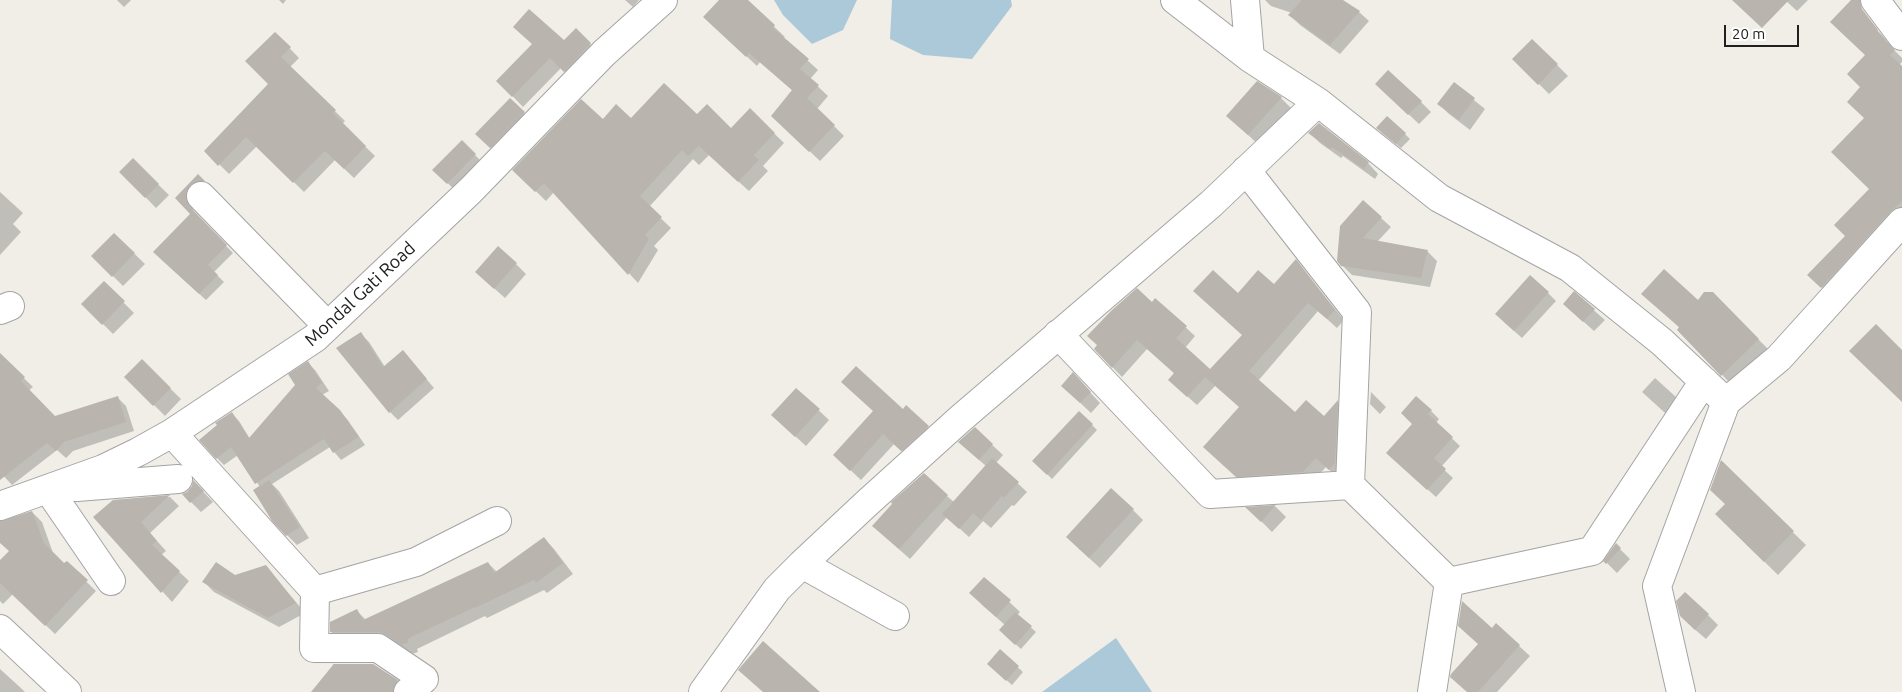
<!DOCTYPE html>
<style>
body{margin:0}
#map{position:relative;width:1902px;height:692px;overflow:hidden;background:#f0eee7;font-family:Ubuntu,sans-serif}
canvas{display:block}
.scale{position:absolute;left:1724px;top:25px;width:75px;height:22px;box-sizing:border-box;border:2px solid #202020;border-top:0;padding-left:6px;font-size:15px;line-height:18px;white-space:nowrap;color:#202020;-webkit-text-stroke:4px #fff;paint-order:stroke}
</style>
<div id="map">
<canvas width="1902" height="692"></canvas>
<div class="scale">20 m</div>
</div>
<script>
const ctx = document.querySelector('canvas').getContext('2d');
ctx.lineJoin = 'round';
function fillPath(path, color) { ctx.fillStyle = color; ctx.fill(path, 'evenodd'); }
function stroke(path, color, width, dash) { ctx.strokeStyle = color; ctx.lineWidth = width; ctx.lineCap = dash ? 'butt' : 'round'; ctx.setLineDash(dash || []); ctx.stroke(path); }
function label(font, color, halo, rows, align = 'center') {
  ctx.font = font + ' Ubuntu,sans-serif'; ctx.lineWidth = 5; ctx.setLineDash([]); ctx.textBaseline = 'middle'; ctx.strokeStyle = halo; ctx.fillStyle = color; for (const [text, x, y, turn = 0] of rows) {
    ctx.save(); ctx.translate(x, y); ctx.rotate((+turn || 0) * Math.PI / 180); ctx.textAlign = isNaN(turn) ? turn : align; if (halo) ctx.strokeText(text, 0, 0); ctx.fillText(text, 0, 0); ctx.restore();
  }
}
const water = new Path2D(`
 M774 0H857L843 30 812 44 783 15Z
 M892 0H1011L1012 6 972 59 923 55 890 39Z
 M1116 638 1152 692H1042Z`);
const shadow = new Path2D(`
 M117 0H131L124 7Z
 M279 0H286L283 4Z
 M625 0H639L633 7Z
 M721 0H746L785 37 783 38 818 70 810 79 828 96 817 109 844 136 820 161 783 126 793 91 760 62 757 66 715 27Z
 M1265 0H1341L1359 12 1369 21 1340 54 1300 25 1290 15 1292 13 1271 6Z
 M1785 0H1808L1797 11Z
 M1850 3 1882 35 1886 40 1885 41 1902 58V62L1899 65 1902 68V218L1831 296 1809 275 1846 236 1871 189 1862 87 1867 55Z
 M576 30 601 55 575 81 561 68 523 107 498 81 564 42Z
 M275 33 299 58 290 67 345 121 342 124 375 156 354 178 335 160 304 192 257 146 229 174 206 151 270 84Z
 M1532 40 1568 76 1549 94 1514 59Z
 M1257 83 1281 98 1291 108 1259 145 1238 126Z
 M1454 84 1485 109 1470 130 1449 114 1439 104Z
 M1387 94 1421 102 1431 112 1419 124Z
 M510 100 534 123 501 158 477 134Z
 M750 110 784 143 763 166 768 171 749 191 709 155 699 165 693 159 649 207 671 228 654 246 658 250 638 283 554 192 546 201 514 170 603 121 697 116 731 130Z
 M1319 124 1368 163 1378 174 1375 179 1343 156 1341 158 1320 143 1310 133Z
 M1382 133 1405 134 1410 139 1401 148Z
 M462 142 485 165 458 193 434 170Z
 M133 160 169 195 156 208 121 172Z
 M198 176 210 187 192 199V208L196 215 233 253 214 272 224 282 206 300 161 259 192 214 176 198Z
 M0 192 23 213 13 224 21 232 0 255Z
 M1363 202 1391 227 1377 242 1428 252 1437 261 1430 287 1352 275 1342 265Z
 M114 234 145 264 123 286 93 256Z
 M1296 261 1344 320 1337 328 1318 311 1258 381 1295 414 1324 418 1338 402 1347 411 1339 478 1326 467 1313 481 1247 486 1214 456 1240 407 1216 385 1197 405 1179 389 1175 374 1147 349 1122 377 1095 349 1156 300 1195 336 1185 348 1210 371 1243 335 1238 294 1274 286Z
 M516 264 526 274 505 298 487 282Z
 M104 283 134 313 113 334 83 304Z
 M1548 293 1556 301 1522 338 1504 322Z
 M1574 293 1605 320 1594 331 1575 314Z
 M1712 293 1772 353 1735 389 1680 328 1657 307 1698 302Z
 M361 334 369 342 385 367 403 352 434 388 398 420 390 412Z
 M0 355 33 387 28 391 55 417 117 397 126 406 134 431 73 451 66 458 57 450 12 485 0 472Z
 M142 361 181 399 165 416 126 377Z
 M308 363 315 370 329 391 322 395 347 419 365 445 341 460 330 447 272 484 279 491 309 538 297 545 287 535 260 487 238 455 224 465 217 458 232 414 239 421 250 439 297 385Z
 M1073 374 1100 403 1091 413 1073 396Z
 M1655 378 1686 406 1675 422 1642 392Z
 M796 389 829 420 806 446 783 425Z
 M1371 392 1386 407 1380 414 1370 404Z
 M906 407 938 437 912 460 894 444 861 480 845 465Z
 M1431 411 1439 419 1436 423 1460 446 1441 467 1453 478 1436 497 1396 461 1414 424Z
 M1079 412 1097 430 1052 479 1039 466Z
 M975 429 1003 455 996 463 1027 492 1014 506 1012 505 991 528 983 521 969 537 947 517 910 559 884 536 947 496 954 502 986 466 970 452Z
 M1721 462 1806 545 1778 575 1730 528Z
 M194 482 213 502 201 512 191 502Z
 M170 497 179 506 150 533 166 551 161 555 189 581 172 602 95 517 113 501Z
 M1276 507 1286 517 1272 532 1248 508Z
 M1133 510 1143 520 1100 568 1078 548Z
 M32 512 42 522 53 553 64 565 67 563 96 591 55 634 13 594 3 604 0 601V562L10 551 0 541V525Z
 M544 538 554 549 573 574 547 593 544 590 487 618 485 616 417 649 418 652 412 654 398 645 389 642H342L331 632 357 611 366 620 488 563 497 572Z
 M1616 545 1630 559 1617 573 1605 561Z
 M266 566 305 613 279 627 214 592 204 582 235 576Z
 M984 578 1020 612 1017 615 1036 632 1021 649 1005 635V625L981 604Z
 M1708 615 1718 625 1706 639 1692 627Z
 M1496 625 1530 656 1497 692H1468L1479 644Z
 M1000 651 1023 672 1012 685 993 668Z
 M0 669 22 689 25 692H0Z
 M397 681 407 692H312Z`);
const building = new Path2D(`
 M719 0H748L775 25 773 28 809 59 800 69 819 85 807 98 835 125 809 152 771 116 792 90 749 53 746 57 703 17Z
 M1302 0H1343L1360 11 1330 45 1288 15Z
 M1732 0H1789L1762 28Z
 M1851 0H1860L1862 9 1878 30 1877 31 1895 50 1890 55 1902 66V201L1890 212 1821 288 1807 275 1845 236 1834 225 1869 189 1831 152 1864 118 1847 102 1860 87 1847 74 1865 55 1830 22Z
 M529 9 564 40 576 28 591 43 564 72 550 58 512 97 496 81 532 44 513 27Z
 M275 32 291 47 281 57 336 110 333 113 366 146 344 169 325 151 293 183 246 137 218 166 204 151 268 84 245 61Z
 M1532 39 1558 64 1538 85 1512 59Z
 M1388 70 1422 101 1408 115 1375 84Z
 M1257 81 1282 97 1248 135 1226 116Z
 M1454 82 1475 98 1459 120 1437 104Z
 M664 83 697 114 707 104 731 128 750 108 775 133 754 155 759 160 738 182 699 146 688 156 682 150 640 196 662 217 645 235 649 239 628 275 544 183 535 192 512 170 581 99 603 119 616 104 631 118Z
 M510 98 525 112 490 148 475 134Z
 M1387 116 1406 133 1396 144 1376 128Z
 M1319 123 1369 162 1364 169 1332 147 1330 149 1308 133Z
 M462 140 476 154 447 184 432 170Z
 M133 158 159 184 145 198 119 172Z
 M198 174 205 181H197L190 185 186 192V200L190 207 227 245 208 265 218 275 199 294 153 252 190 214 175 198Z
 M1363 200 1382 217 1363 238 1428 250 1421 278 1341 266 1337 261 1340 226Z
 M114 233 135 253 112 277 91 256Z
 M498 246 517 263 494 289 475 272Z
 M1296 259 1335 310 1327 319 1308 303 1249 371 1295 412 1306 400 1324 416 1338 400 1335 463 1329 470 1316 458 1303 472 1236 477 1203 447 1239 407 1205 377 1187 397 1168 380 1174 373 1137 340 1112 368 1094 349 1097 345 1087 336 1111 311 1137 288 1152 302 1155 298 1187 326 1176 338 1210 369 1242 335 1193 291 1213 270 1238 293 1258 270 1274 284Z
 M1664 269 1698 300 1704 292H1713L1759 339 1721 376 1677 330 1679 327 1641 294Z
 M1530 275 1549 292 1514 331 1495 314Z
 M104 281 125 301 102 325 81 304Z
 M1574 291 1595 309 1583 322 1563 304Z
 M1876 324 1902 350V402L1849 351Z
 M361 332 383 367 403 350 427 379 389 413 336 348Z
 M0 353 25 377 21 381 55 416 118 396 126 422 64 442 56 451 47 443 0 480Z
 M142 359 171 388 153 406 124 377Z
 M308 361 322 383 316 388 340 410 359 437 333 453 324 439 255 484 231 447 216 459 199 440 217 425 215 423 232 412 249 438 295 385 288 374Z
 M856 366 903 409 906 405 929 426 901 451 883 434 850 471 833 455 873 411 841 382Z
 M1073 372 1091 392 1080 403 1061 386Z
 M796 388 820 409 795 437 771 415Z
 M1416 396 1432 410 1428 414 1453 437 1434 458 1446 469 1427 490 1386 453 1412 424 1401 413Z
 M1079 411 1093 424 1047 475 1032 461Z
 M975 427 993 444 979 460 958 442Z
 M992 458 1019 482 1004 498 1002 496 981 520 973 513 959 529 942 514Z
 M1721 460 1794 531 1764 562 1715 514 1725 504 1710 490Z
 M924 473 948 495 899 549 872 526 892 504 891 502Z
 M193 480 204 491 190 503 182 494 187 492 192 486Z
 M269 480 300 527 286 536 272 521 253 490Z
 M1111 488 1134 509 1089 558 1066 537Z
 M170 495 141 522 157 541 152 545 180 571 161 593 93 517 113 500Z
 M1276 505 1261 522 1245 507Z
 M32 511 44 543 64 563 67 561 88 580 45 626 0 583V560L9 551 0 543V521Z
 M544 537 563 563 536 583 534 580 475 608V607L407 639 409 642 401 645 387 635 379 632H330V622L357 609 363 620 488 562 494 573Z
 M1616 543 1621 548 1606 564 1603 561Z
 M216 562 235 575 266 565 296 603 268 618 202 582Z
 M984 577 1011 600 996 617 969 593Z
 M1685 592 1709 614 1695 630 1680 616 1676 601Z
 M1462 601 1492 628 1496 623 1520 645 1478 692H1467L1450 677 1451 674 1478 644 1458 626Z
 M1015 612 1032 626 1015 645 999 630Z
 M763 641 820 692H763L738 670Z
 M1000 649 1019 666 1006 681 987 664Z
 M333 664H373L398 680 394 686 393 692H311L333 665Z`);
const minor = new Path2D(`
 M1175 0 1250 58 1318 102 1439 198 1570 268 1662 342 1726 402
 M1245 0 1250 58
 M1875 0 1902 36
 M1246 170 1357 312 1350 485 1449 582 1592 551 1704 381
 M201 196 319 317
 M0 310 10 306
 M1058 334 1210 494 1350 485
 M172 433 315 591
 M77 487 178 479
 M48 489 111 581
 M0 506 103 469 138 452 172 433 315 338 471 190 604 53 663 0
 M802 564 895 616
 M0 629 67 692
 M408 692 424 679 378 648H314L315 591 416 562 497 521
 M703 692 777 589 802 564 866 504 960 419 1211 204 1318 102
 M1432 692 1449 582
 M1681 692 1657 586 1726 402 1779 358 1902 222`);
const streetNames = [
 ["Mondal Gati Road",360,294,-43]
];
fillPath(water, '#acc9d9');
fillPath(shadow, '#0003');
fillPath(building, '#b9b4ad');
stroke(minor, '#a4a4a4', 30);
stroke(minor, '#fff', 28);
label('18px', '#202020', '#fff', streetNames);
</script>
